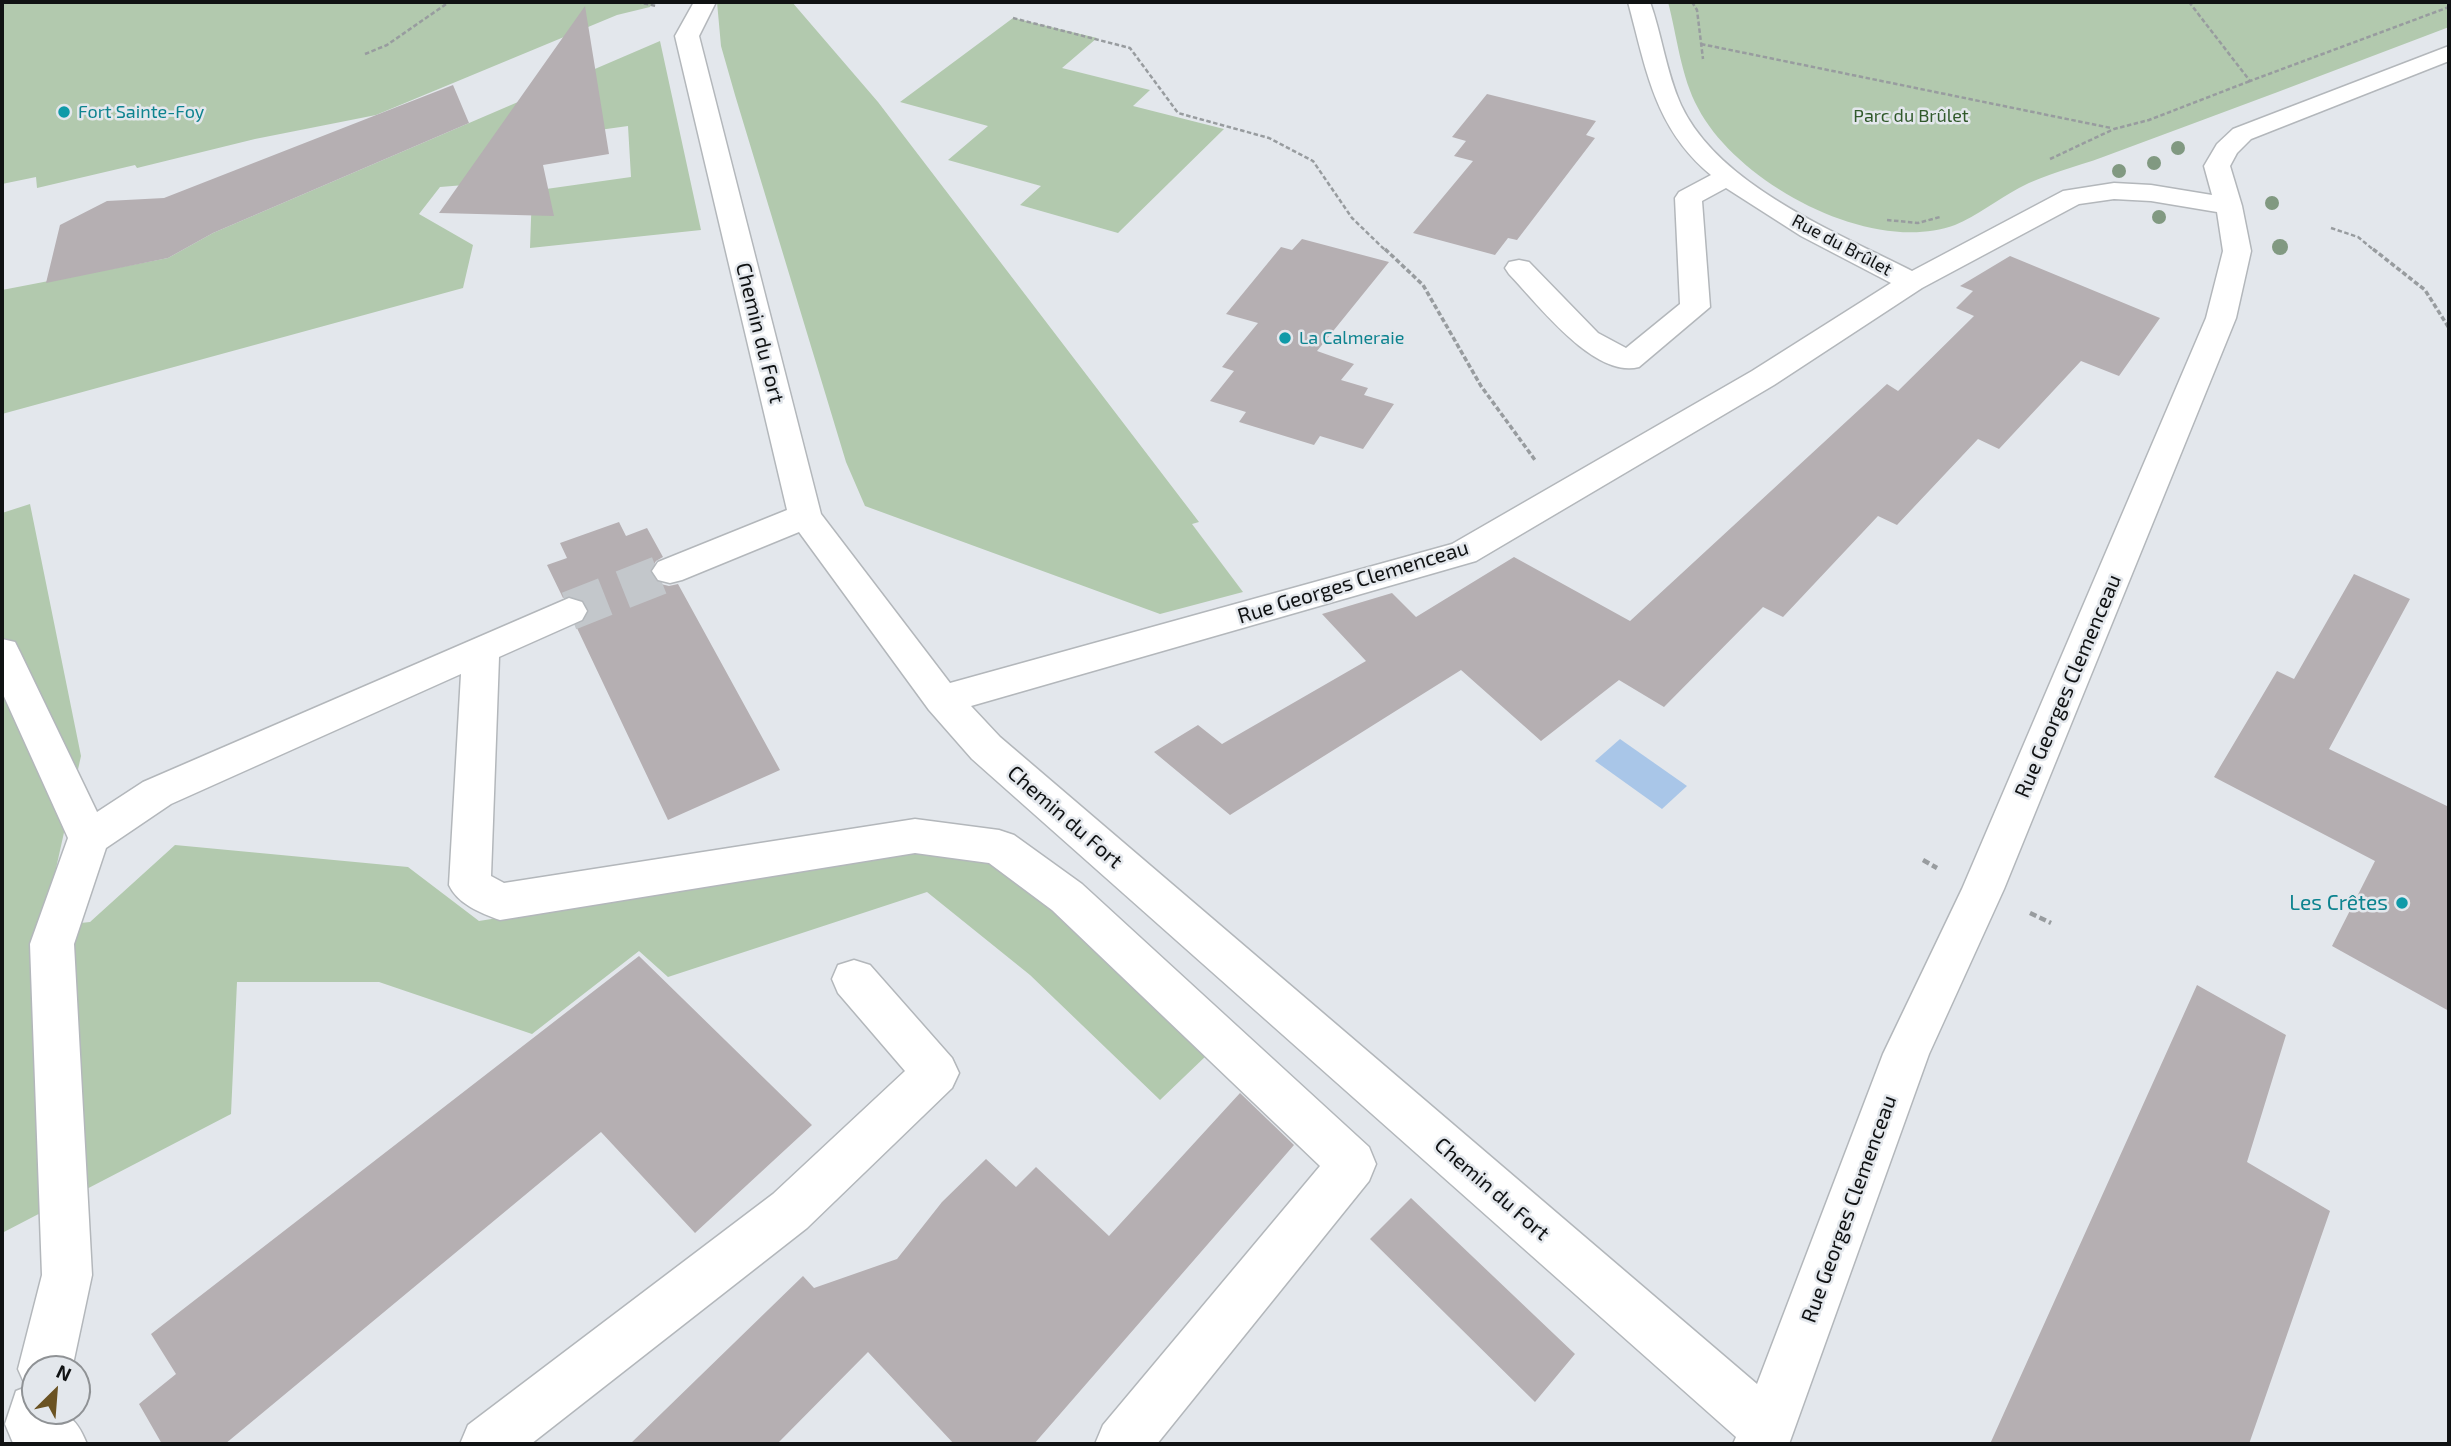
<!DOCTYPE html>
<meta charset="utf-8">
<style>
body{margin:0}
#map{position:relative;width:2451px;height:1446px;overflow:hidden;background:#e3e7ec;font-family:"Exo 2",sans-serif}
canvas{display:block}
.frame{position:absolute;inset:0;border:4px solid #101213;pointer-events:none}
.north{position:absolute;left:21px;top:1355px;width:70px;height:70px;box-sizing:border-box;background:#e3e7ec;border:2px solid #8f9295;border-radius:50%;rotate:25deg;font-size:19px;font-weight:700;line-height:28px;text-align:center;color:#101213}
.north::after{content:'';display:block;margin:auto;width:24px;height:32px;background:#6b5323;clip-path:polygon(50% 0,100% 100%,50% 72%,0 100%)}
</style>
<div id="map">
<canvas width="2451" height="1446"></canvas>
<div class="frame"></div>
<div class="north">N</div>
</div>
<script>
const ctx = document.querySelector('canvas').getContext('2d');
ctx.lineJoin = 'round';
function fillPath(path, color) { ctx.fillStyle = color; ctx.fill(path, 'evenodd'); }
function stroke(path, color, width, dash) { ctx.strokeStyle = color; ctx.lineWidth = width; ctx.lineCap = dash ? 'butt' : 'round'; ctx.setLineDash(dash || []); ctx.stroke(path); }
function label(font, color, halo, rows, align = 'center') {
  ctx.font = font + ' "Exo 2",sans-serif'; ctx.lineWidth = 5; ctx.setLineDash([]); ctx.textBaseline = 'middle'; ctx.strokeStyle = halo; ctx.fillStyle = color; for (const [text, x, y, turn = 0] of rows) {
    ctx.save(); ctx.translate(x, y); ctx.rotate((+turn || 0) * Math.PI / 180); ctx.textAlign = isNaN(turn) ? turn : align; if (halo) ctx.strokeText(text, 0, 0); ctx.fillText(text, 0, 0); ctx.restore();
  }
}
const green = new Path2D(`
 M2 2H653L650 7 617 15 376 115 255 139 137 168 135 165 37 188 36 177 2 184Z
 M717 2H792L878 102 1199 522 1192 524 1243 592 1160 614 865 506 846 462 735 95 721 46Z
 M1668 2H2449V27C2334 71 2219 114 2103 157 2076 167 2045 174 2019 188 1998 199 1977 216 1955 225 1871 256 1737 183 1698 108 1681 77 1677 36 1668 2Z
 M1013 18 1097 38 1062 68 1150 90 1133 106 1224 129 1118 233 1020 205 1041 186 948 160 988 126 900 102Z
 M660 41 701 230 530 248 532 191 631 177 628 126 520 141 514 181 440 187 419 214 473 245 463 288 2 414V290L168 258 213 233Z
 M30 504 81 756 43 927 90 922 175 845 408 867 479 921 908 852 991 864 1050 905 1207 1055 1160 1100 1030 975 927 892 668 977 639 951 532 1034 379 982H237L231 1114 2 1233V513Z`);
const water = new Path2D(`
 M1620 739 1687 786 1662 809 1595 761Z`);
const building = new Path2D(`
 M585 6 609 154 543 165 554 216 439 213Z
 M453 85 469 123 213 233 168 258 46 283 60 225 107 201 164 198Z
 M1487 94 1596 121 1586 135 1595 138 1517 240 1508 238 1495 255 1413 233 1473 161 1454 156 1466 141 1452 137Z
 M1302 239 1389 262 1317 351 1354 364 1341 380 1368 388 1364 395 1394 404 1363 449 1320 436 1314 445 1239 422 1246 412 1210 401 1234 371 1222 367 1258 323 1226 314 1281 247 1292 250Z
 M2010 256 2160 318 2119 376 2081 361 1999 449 1978 439 1897 525 1878 516 1783 617 1763 607 1664 707 1619 680 1541 741 1461 670 1230 815 1154 752 1198 725 1222 744 1366 661 1322 614 1392 593 1416 617 1514 557 1630 621 1887 384 1898 391 1974 316 1956 308 1973 291 1960 286Z
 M619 522 626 536 647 528 663 557 656 561 650 572 657 583 669 586 678 584 780 770 668 820 576 626 584 621 589 610 583 599 570 595 563 598 547 565 567 558 560 543Z
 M2354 574 2410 599 2329 749 2449 807V1011L2332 946 2375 861 2214 777 2277 671 2294 679Z
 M639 956 812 1125 695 1233 601 1132 225 1444H162L139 1404 176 1374 151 1334Z
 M2197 985 2286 1035 2247 1162 2330 1211 2249 1444H1990Z
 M1240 1093 1294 1145 1034 1444H954L868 1352 777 1444H630L803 1276 814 1288 897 1259 942 1202 986 1159 1016 1187 1036 1167 1109 1236Z
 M1411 1198 1575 1354 1535 1402 1370 1239Z`);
const minorTunnel = new Path2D(`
 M569 611 670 571`);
const pathFar2 = new Path2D(`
 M637 2 656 6
 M1692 2 1697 10 1703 59
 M2189 2 2250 81 2449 7
 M1013 18 1130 48 1178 113 1269 138 1313 161 1352 218 1386 251
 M1701 44 2111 128
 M365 54 387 45 449 2
 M2050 159 2114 129 2149 120 2250 81
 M1887 220 1918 223 1940 217
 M2331 228 2358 237 2375 251`);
const pathFar1 = new Path2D(`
 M1385 249 1423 285 1481 386 1535 460
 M2373 249 2425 290 2449 328`);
const path = new Path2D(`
 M1923 860 1937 868
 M2030 913 2051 923`);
const minor = new Path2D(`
 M694 2H716L699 36 821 514 950 683 1452 544 1752 371 1891 283 1801 236 1726 188 1702 201 1710 307 1639 367C1594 379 1537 303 1509 274L1505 268 1509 262 1519 260 1529 262 1598 333 1626 348 1680 304 1675 198 1679 192 1711 175C1654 128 1646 68 1628 2H1650C1662 35 1666 72 1681 105 1719 186 1836 232 1912 271L2063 191 2114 183 2151 185 2212 195 2204 166 2217 144 2233 129 2449 46V61L2251 139 2237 153 2230 166 2242 206 2251 251 2236 318 2004 889 1929 1054 1789 1444H1733L1736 1437 972 759 929 710 799 532 682 580 670 583 658 580 652 571 658 562 787 510 675 36ZM2114 199 2151 201 2217 212 2223 251 2206 318 1962 889 1883 1054 1757 1384 1000 737 971 706 1476 561 1774 385 1922 288 2079 204Z
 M569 598 582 602 587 611 582 620 499 657 491 876 504 883 915 819 999 830 1014 835 1082 884 1369 1147 1376 1164 1369 1181 1157 1444H1095L1103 1425 1320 1166 1052 910 989 863 915 853 500 920C480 913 458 904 449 885L461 674 171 804 106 848 74 944 92 1275 72 1369H35V1411C65 1411 75 1414 87 1444L13 1443 5 1424 16 1391 26 1387 18 1369 42 1275 30 944 68 838 2 692V639L15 642 20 652 97 812 143 782Z
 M854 960 870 965 952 1058 959 1073 952 1088 807 1228 531 1444H460L468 1425 773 1194 905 1071 838 993 832 979 838 965Z`);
const trees = [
 [2178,148,7],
 [2154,163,7],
 [2119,171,7],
 [2272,203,7],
 [2159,217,7],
 [2280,247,8]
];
const markers = [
 [64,112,7,"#0f9aa8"],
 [1285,338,7,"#0f9aa8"],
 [2402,903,7,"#0f9aa8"]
];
const farCulturenames = [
 ["Fort Sainte-Foy",78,112],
 ["La Calmeraie",1299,338]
];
const farParknames = [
 ["Parc du Brûlet",1911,116]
];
const farStreetnames = [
 ["Rue du Brûlet",1842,245,28]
];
const streetNames = [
 ["Chemin du Fort",760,333,76],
 ["Rue Georges Clemenceau",1353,582,-17],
 ["Rue Georges Clemenceau",2068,686,-67],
 ["Chemin du Fort",1065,817,41],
 ["Chemin du Fort",1492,1189,41],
 ["Rue Georges Clemenceau",1849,1209,-70]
];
const cultureNames = [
 ["Les Crêtes",2388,903]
];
fillPath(green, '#b2c9ae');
fillPath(water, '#a9c6e8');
fillPath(building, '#b5afb2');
stroke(minorTunnel, '#c3c7cb', 39, [39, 19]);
stroke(minor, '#b3b7bb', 3);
stroke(pathFar2, '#989c9f', 2.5, [4.5, 2.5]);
stroke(pathFar1, '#989c9f', 3.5, [5, 2.5]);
stroke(path, '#989c9f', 4.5, [7, 3.5]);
fillPath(minor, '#fff');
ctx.fillStyle = '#819981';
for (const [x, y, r] of trees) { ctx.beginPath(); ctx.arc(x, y, r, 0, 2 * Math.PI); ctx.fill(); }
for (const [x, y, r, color] of markers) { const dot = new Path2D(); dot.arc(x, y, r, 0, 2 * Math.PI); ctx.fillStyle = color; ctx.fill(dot); stroke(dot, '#e3e7ec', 2.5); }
label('18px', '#0d838f', '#e3e7ec', farCulturenames, 'left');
label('18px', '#30592a', '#e3e7ec', farParknames);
label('18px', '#101213', '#e3e7ec', farStreetnames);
label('21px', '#101213', '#e3e7ec', streetNames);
label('21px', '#0d838f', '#e3e7ec', cultureNames, 'right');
</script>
